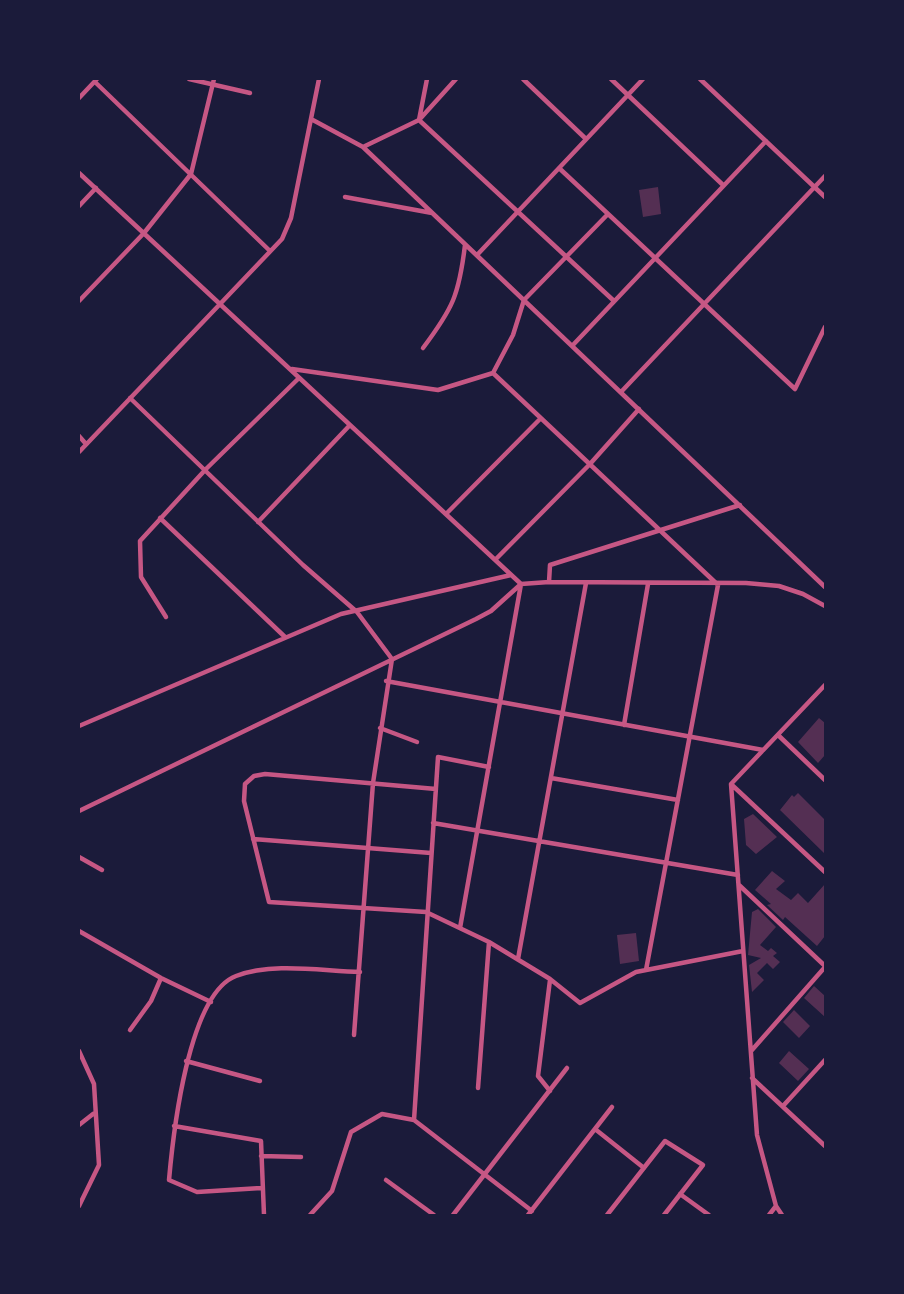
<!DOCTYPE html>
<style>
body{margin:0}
#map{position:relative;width:904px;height:1294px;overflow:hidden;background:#1b1b3a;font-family:"Fira Sans",sans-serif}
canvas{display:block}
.frame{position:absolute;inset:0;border:80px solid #1b1b3a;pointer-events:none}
</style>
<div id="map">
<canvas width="904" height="1294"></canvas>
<div class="frame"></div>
</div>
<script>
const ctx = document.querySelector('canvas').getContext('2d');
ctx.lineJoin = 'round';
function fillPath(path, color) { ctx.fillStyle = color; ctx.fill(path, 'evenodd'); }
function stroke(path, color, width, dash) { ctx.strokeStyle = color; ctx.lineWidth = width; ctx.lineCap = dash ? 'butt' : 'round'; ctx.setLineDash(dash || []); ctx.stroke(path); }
const building = new Path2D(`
 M658 187 661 214 643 217 639 190Z
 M819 718 825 723V755L818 763 798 742Z
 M798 793 825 820V854L780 810 792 795 794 797Z
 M753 814 777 837 756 854 746 845 744 819Z
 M772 871 785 881 776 889 791 900 798 893 808 903 825 884V936L817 946 785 917 783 920 767 905 771 904 755 890Z
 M758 909 776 927 760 945 768 951 771 948 777 953 773 956 780 962 773 969 767 963 757 973 764 980 752 992 749 965 761 958 748 955 752 912Z
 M636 933 639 961 620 964 617 935Z
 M814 986 825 996V1017L804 998Z
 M794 1010 810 1026 799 1038 783 1022Z
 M789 1051 809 1069 798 1081 779 1063Z`);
const minor = new Path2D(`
 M189 79 250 93
 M523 79 586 139
 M611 79 723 185
 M700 79 825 197
 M95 82 270 251
 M79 98 97 79
 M311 119 363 147 825 587
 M419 120 614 301
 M419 120 427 79
 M363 147 419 120 456 79
 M559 168 795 389 825 327
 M79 173 521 584
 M345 197 432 213
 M79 206 96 188
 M477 255 643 79
 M79 301 144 233 191 174 214 79
 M572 346 766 141
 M423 348C453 308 459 295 465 245
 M292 369 438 390 493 373 513 335 524 300 608 214
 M493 373 718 585 646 970
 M621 392 825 176
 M130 398 303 565 357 612 392 659 373 783 354 1035
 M79 436 86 444
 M79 452 282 239 291 218 319 79
 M446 514 541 418
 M160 518 285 637
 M258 522 350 425
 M495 560 590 464 639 409
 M549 582 550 565 740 505
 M166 617 141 577 140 541 206 469 299 378
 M386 681 763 750
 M624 725 648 584
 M79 726 341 614 511 575
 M380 728 417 742
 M778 735 825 780
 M551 778 678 800
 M732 785 825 872
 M436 789 265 774 254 776 245 784 244 801 269 902 426 912 489 942 550 979 580 1003 636 972 743 951
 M79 811 476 619 491 611 521 584 549 582 746 583 779 586 803 594 825 606
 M433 823 738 875
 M253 839 431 853
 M79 857 102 870
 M739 885 825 966
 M460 928 521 584
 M79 931 161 978 211 1002
 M518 959 586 583
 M130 1030 151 1001 161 978
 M752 1050 825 967
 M79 1051 94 1084 99 1165 79 1206
 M186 1061 260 1081
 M752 1078 825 1146
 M478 1088 489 942
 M550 1091 538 1076 550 980
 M783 1106 825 1060
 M414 1120 438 757 489 767
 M79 1125 93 1114
 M174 1126 261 1141 264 1215
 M595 1129 644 1168
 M261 1156 301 1157
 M386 1180 434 1215
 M261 1188 197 1192 169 1180C173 1135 188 994 236 976 273 962 321 971 360 972
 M680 1194 709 1215
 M310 1215 332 1191 351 1132 382 1114 414 1120 532 1211
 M453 1215 567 1068
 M528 1215 612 1107
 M607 1215 665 1141 703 1165 664 1215
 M769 1215 776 1206
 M782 1215 776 1206 757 1135 731 784 825 685`);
fillPath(building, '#542f53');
stroke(minor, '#c65784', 4.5);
</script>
